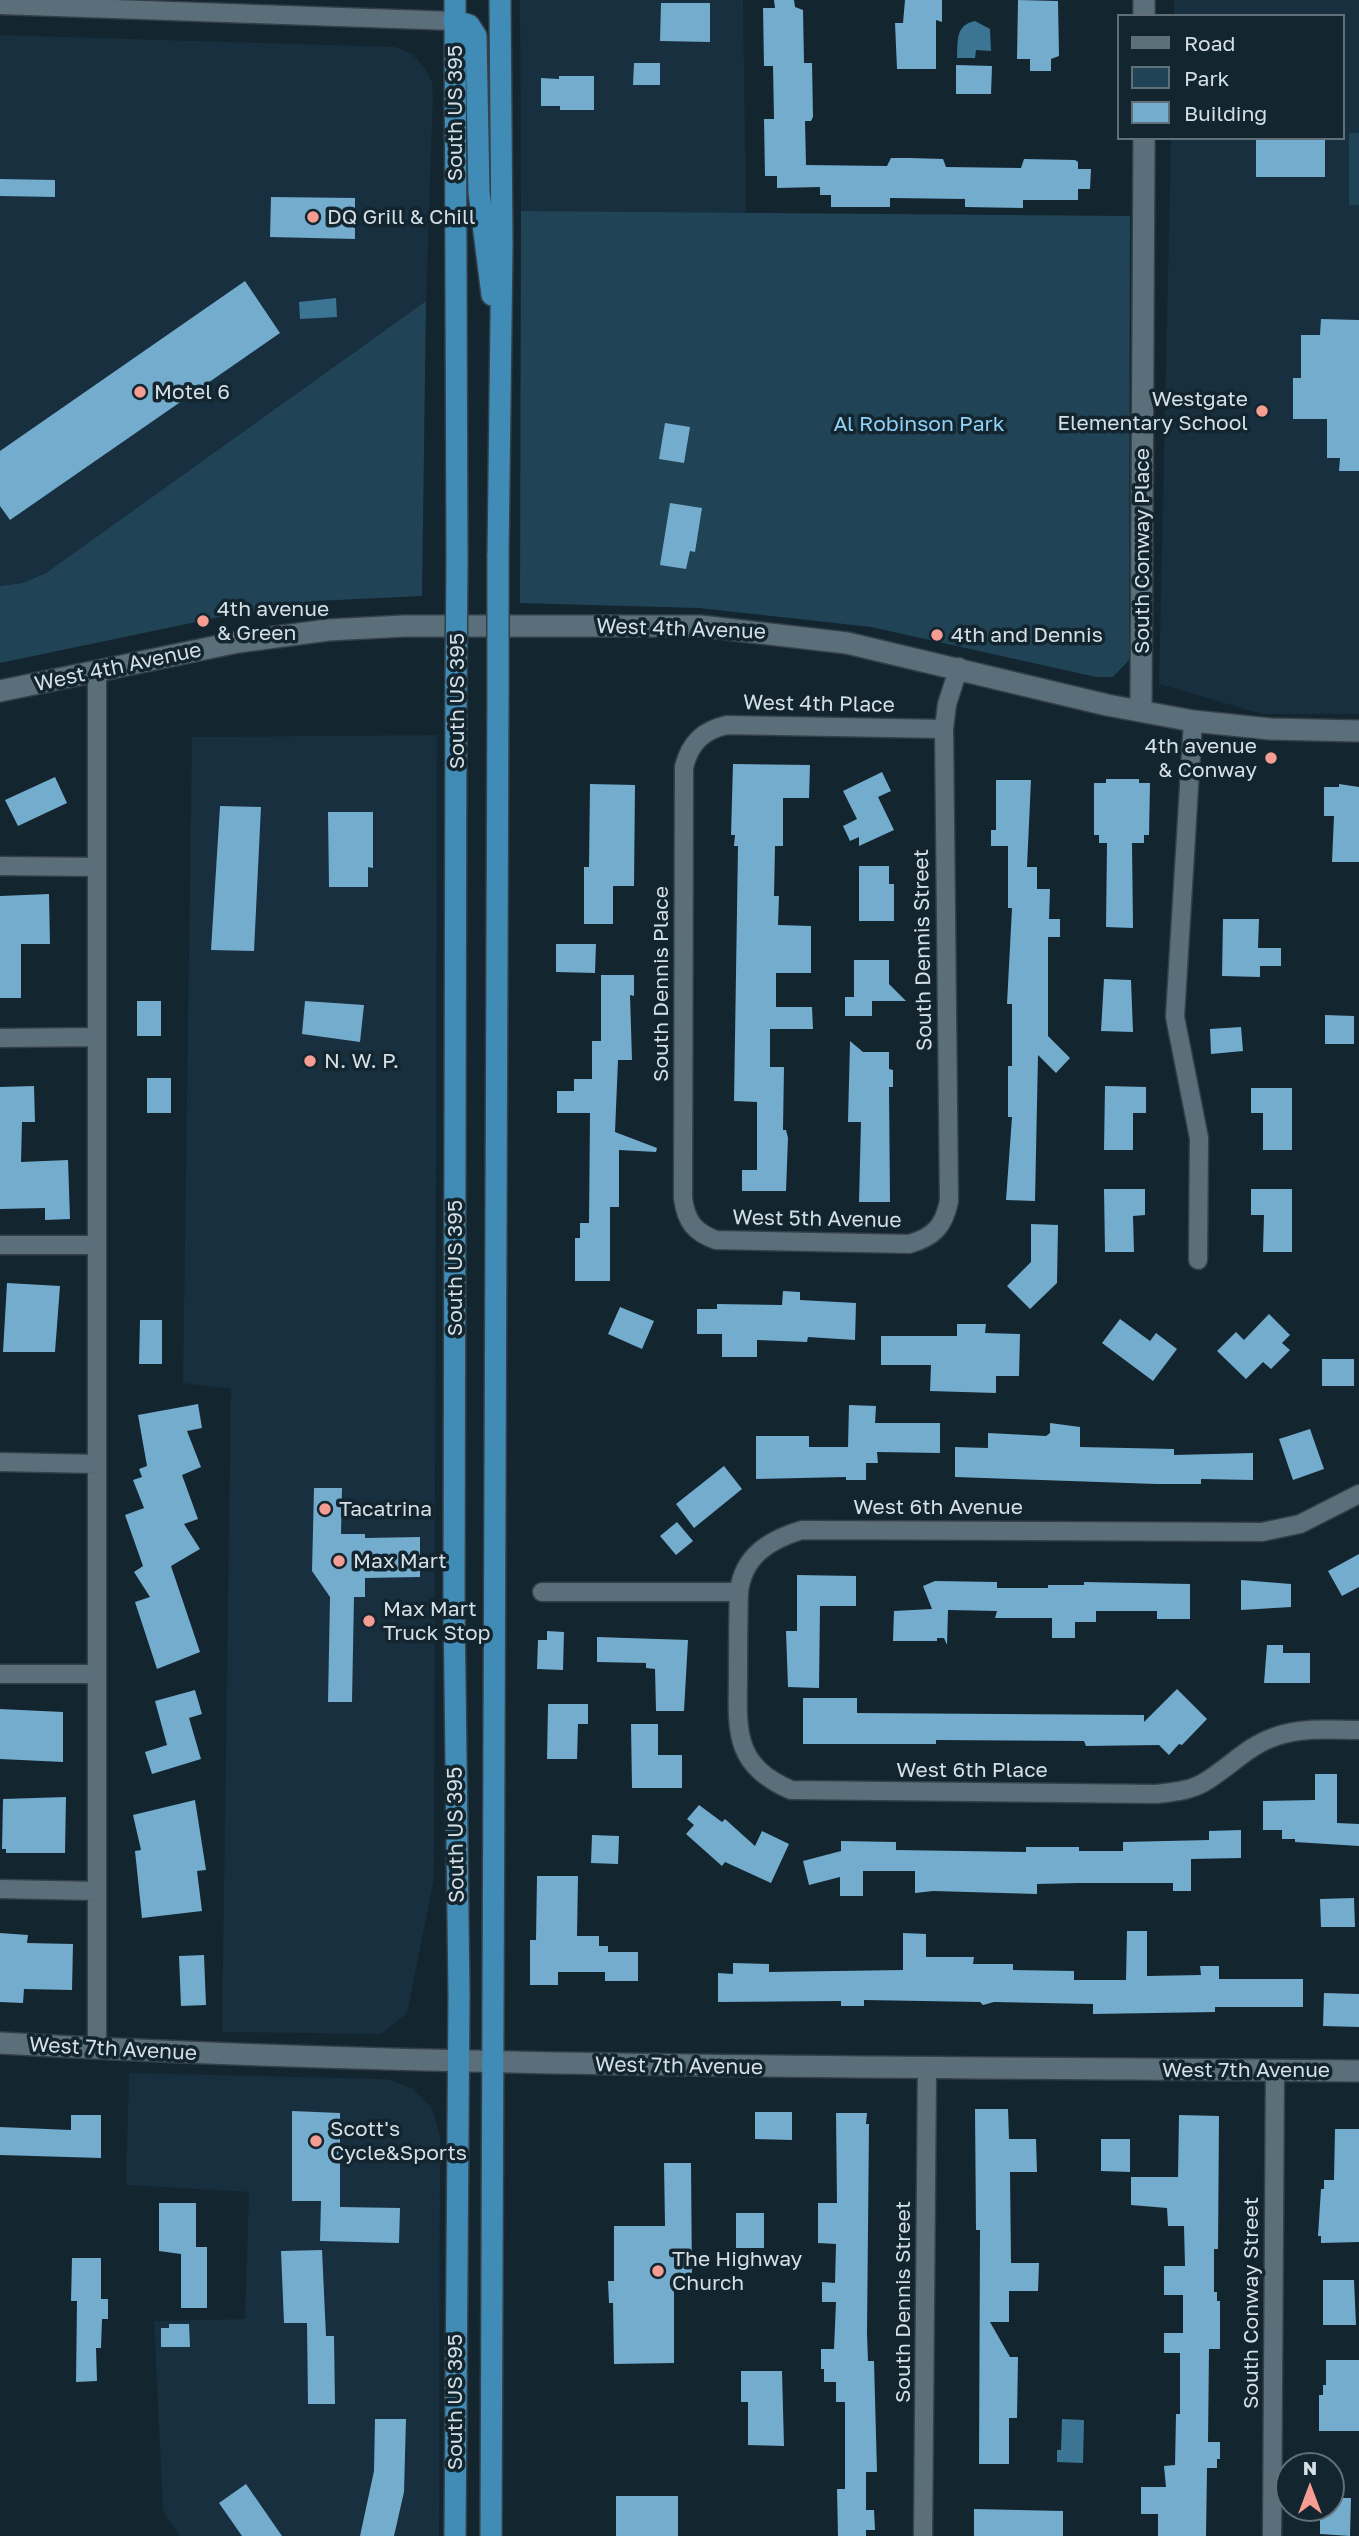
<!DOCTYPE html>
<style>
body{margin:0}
#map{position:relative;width:1359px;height:2536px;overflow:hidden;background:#13252f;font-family:"Golos Text",sans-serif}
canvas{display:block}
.legend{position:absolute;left:1117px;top:14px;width:228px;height:126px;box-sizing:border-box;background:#13252f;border:2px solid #606f78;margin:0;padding:9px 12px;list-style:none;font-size:21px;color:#d4dfe6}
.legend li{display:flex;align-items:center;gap:14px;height:35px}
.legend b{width:35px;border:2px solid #606f78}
.north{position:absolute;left:1275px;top:2452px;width:70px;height:70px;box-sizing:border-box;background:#13252f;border:2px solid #606f78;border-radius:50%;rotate:0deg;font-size:19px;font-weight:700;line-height:28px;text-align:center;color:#d4dfe6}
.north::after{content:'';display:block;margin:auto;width:24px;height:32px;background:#f59c93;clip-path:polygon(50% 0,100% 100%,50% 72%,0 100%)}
</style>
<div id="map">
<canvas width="1359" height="2536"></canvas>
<ul class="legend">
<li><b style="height:9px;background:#5b6f7b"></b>Road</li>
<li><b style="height:19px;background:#214356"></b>Park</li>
<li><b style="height:19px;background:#74acce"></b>Building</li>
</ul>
<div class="north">N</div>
</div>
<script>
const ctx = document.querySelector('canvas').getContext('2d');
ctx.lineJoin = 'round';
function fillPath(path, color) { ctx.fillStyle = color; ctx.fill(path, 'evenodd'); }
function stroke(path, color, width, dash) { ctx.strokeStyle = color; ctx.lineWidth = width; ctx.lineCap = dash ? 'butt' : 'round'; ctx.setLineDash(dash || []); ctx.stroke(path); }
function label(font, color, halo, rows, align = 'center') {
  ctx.font = font + ' "Golos Text",sans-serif'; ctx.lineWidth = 7; ctx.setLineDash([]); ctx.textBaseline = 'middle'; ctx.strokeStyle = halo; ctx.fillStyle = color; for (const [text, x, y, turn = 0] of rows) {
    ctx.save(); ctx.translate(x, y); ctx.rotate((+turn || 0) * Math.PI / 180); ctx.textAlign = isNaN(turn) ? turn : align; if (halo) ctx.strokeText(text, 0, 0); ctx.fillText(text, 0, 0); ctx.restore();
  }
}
const built = new Path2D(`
 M520 0H743L746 214 521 211Z
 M1174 0H1359V714H1262L1159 684 1171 138H1343V16H1174Z
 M0 35 395 47 412 54 424 67 432 82 433 97 426 301 46 573 23 583 0 586Z
 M437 735 434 1878 407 2013 381 2034 222 2032 231 1389 183 1383 192 737Z
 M129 2073 386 2079 412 2088 432 2108 440 2136 439 2536H180L163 2511 154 2321 245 2319 249 2192 126 2185Z`);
const green = new Path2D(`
 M1349 133H1359V205H1349Z
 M521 211 1130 216 1129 660 1113 677H1096L871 627 699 608 520 603Z
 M426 301 422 596 316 601 225 616 0 663V586L23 583 46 573Z`);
const water = new Path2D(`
 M975 21 990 29 991 51 976 50 975 58H957C958 41 955 25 975 21Z
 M336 298 337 317 300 319 299 302Z
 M1062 2419 1084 2420 1083 2463 1057 2462V2450H1061Z`);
const building = new Path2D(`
 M774 0H794L795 7 803 10 804 63H812L813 117 811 121H805L806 165 887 166 891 158H910L943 159 946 167 1021 168 1024 159 1075 160 1078 162V169H1091L1090 189H1078V200H1023V208L965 207V199L890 198V207H831V195H820V187L777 188V176H765L764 119H774L773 66H764L763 8H775Z
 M905 0H942V22L936 20V69H897L895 23H903Z
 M1018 0 1058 1 1059 56 1051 59V71H1030V59H1017Z
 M661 3H710V42L660 41Z
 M634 63H660V85H633Z
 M956 65 992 66 991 94H956Z
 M559 76H594V110H560V106H541V78L559 79Z
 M1256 138H1325V177H1256Z
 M0 179 55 180V197L0 196Z
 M271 197 355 198V239L270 237Z
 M245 281 280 333 10 520 0 506V451Z
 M1321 319 1359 320V471H1339L1340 458H1327V419H1293V378H1301V335H1320Z
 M665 423 690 427 684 463 659 459Z
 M670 503 702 508 695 552 690 551 686 569 660 565Z
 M733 764 810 765 809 798H783V846H775L774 896H779L778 925 811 926V973H776V1007H812L813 1029H770V1067H784L783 1130H786L788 1138 786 1191H742V1170H757V1102L734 1101 738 846H734L735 835H731Z
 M882 772 891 791 878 797 894 830 859 846V837L850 841 843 826 857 819 843 791Z
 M55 777 67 803 18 826 5 800Z
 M1106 779H1139V783H1150L1149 835H1144V843H1132L1133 928 1106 927 1107 843H1099V835H1094V783H1106Z
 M996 780H1031L1027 867H1037V889H1050L1049 919H1060V937H1048V1036L1070 1058 1056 1073 1038 1055 1035 1201 1006 1200 1012 1117H1008V1066H1012V1004H1007L1012 908H1008V846H991V830H996Z
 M590 784 635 785 634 886H613V924H584V867H589Z
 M1339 784 1359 787V862H1332L1334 816H1324V787H1339Z
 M220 806 261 807 254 951 211 950Z
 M328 812H373V868L368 867V887H329Z
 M859 866H889V884H894V921H859Z
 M49 894 50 944H21V998H0V896Z
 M1223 919H1259L1258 948H1281V966H1260V977L1222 976Z
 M556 944H596L595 973 556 972Z
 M854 960H889V984L906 1001H872V1016H845V997H854Z
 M601 975H634V996L630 995 632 1060H618L615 1132 657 1148 656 1152 619 1150V1207H610V1281H575V1238H580V1223H589L590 1113H557V1091H574V1079H592V1041H601Z
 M1104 979 1131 980 1133 1032 1101 1031Z
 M137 1001H161V1036H137Z
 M305 1001 364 1005 360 1042 302 1034Z
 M1325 1015 1354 1016V1044H1325Z
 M1241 1027 1243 1051 1211 1054 1210 1029Z
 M850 1041 863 1052H889V1069L893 1070V1087H889L890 1202H859L861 1122H848Z
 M147 1078H171V1113H147Z
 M34 1086 35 1122H22L21 1162 68 1160 70 1219 45 1220V1208L0 1209V1087Z
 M1105 1086 1146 1087V1113H1133V1150H1104Z
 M1251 1088H1292V1150H1263V1113H1251Z
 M1104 1189H1145V1215L1133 1216 1134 1252H1105Z
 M1251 1189H1292V1252H1263L1264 1215H1251Z
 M1031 1224 1058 1225 1057 1283 1030 1309 1007 1286 1031 1262Z
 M7 1283 60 1286 55 1352H3Z
 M783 1291 800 1292V1300L856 1303 855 1340 808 1337 807 1342 757 1340V1357H722V1334H697V1309H717V1304L782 1305Z
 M620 1307 654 1321 642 1349 608 1334Z
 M1269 1314 1290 1335 1282 1343 1290 1350 1271 1369 1263 1362 1246 1379 1217 1351 1236 1332 1244 1340Z
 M1120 1319 1150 1341 1156 1333 1177 1349 1153 1381 1102 1343Z
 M140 1320H162V1364H139Z
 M957 1324H986L985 1333 1020 1334 1019 1376H996V1393L930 1391 931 1365H881V1336H957Z
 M1322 1359H1354V1386H1322Z
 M198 1404 202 1428 187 1431 201 1467 182 1475 198 1519 184 1524 200 1549 171 1566 200 1652 157 1669 135 1602 150 1597 134 1572 143 1566 125 1515 144 1508 133 1480 142 1477 139 1469 147 1466 138 1415Z
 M849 1405 876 1406 875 1423H940V1453L877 1452 878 1463H866V1480H846V1477L756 1479V1436H809V1447H848Z
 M1050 1423 1080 1427V1447L1174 1449V1455L1253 1453V1480L1201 1479V1484H1156L955 1477V1447L988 1448V1433L1046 1436 1050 1433Z
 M1310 1429 1324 1469 1293 1480 1279 1439Z
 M724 1466 742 1489 694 1528 676 1504Z
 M314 1488H342L341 1534H365V1538L420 1537V1577L365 1578V1597H354L352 1702H328L330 1597 312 1571Z
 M677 1522 693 1541 676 1555 660 1536Z
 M1359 1554V1587L1342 1596 1328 1571Z
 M797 1575 856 1576V1606H820L819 1688 788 1687 786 1631H797Z
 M1241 1580 1291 1584V1607L1241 1610Z
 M935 1581 997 1582V1588H1048V1585H1084V1582L1190 1584V1619H1157V1611H1096V1622H1075V1638H1052V1618H995L997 1611 948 1610 947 1645 944 1638H937V1641H893L894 1611 932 1609 923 1586Z
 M547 1631 564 1632 563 1670 537 1669 538 1640H547Z
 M597 1637 688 1640 684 1711H656L655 1669 646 1668V1663L597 1662Z
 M1267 1645H1283V1653H1310V1683H1264Z
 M1177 1689 1207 1719 1182 1745 1179 1744 1169 1755 1159 1745 1086 1746 1084 1741 936 1740V1744H803V1698H857V1713L1144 1715V1722Z
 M195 1690 202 1714 189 1718 201 1759 152 1774 145 1752 167 1745 155 1701Z
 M548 1704H588V1724H578L577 1759H547Z
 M0 1709 63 1712V1762L0 1759Z
 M631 1724H658V1755H682V1788H632Z
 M1315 1774H1337V1823L1359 1824V1846L1295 1842V1839H1282V1830H1263V1801L1315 1800Z
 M66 1797 65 1853H6V1849H2L3 1799Z
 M195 1800 206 1870 197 1871 202 1911 142 1918 135 1851 141 1850 133 1815Z
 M699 1805 722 1822 725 1819 755 1846 762 1831 789 1844 771 1883 725 1862 722 1866 686 1834 694 1825 687 1819Z
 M1241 1830V1858L1191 1859V1891H1173V1883H1079L1037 1884V1894L933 1891 915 1893V1871H863V1896H840V1877L809 1885 803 1861 841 1851V1841L896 1842V1850L1026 1852V1847H1079V1851H1123V1842L1209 1840V1831Z
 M592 1835 619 1836 618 1864 591 1863Z
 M537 1876H578L577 1936H599V1946H608V1952H638V1981H605V1972H558V1985H530V1940H536Z
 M1354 1898 1355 1927H1321L1320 1899Z
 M1127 1931H1147V1976L1201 1975 1200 1966H1219V1979H1303V2007H1215V2012L1093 2014V2004L994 2002 983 2005 980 2002 864 2000V2006H841V2001L718 2002V1973L733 1974V1963L769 1964V1972L903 1970V1933L926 1934V1957H974L973 1964H1013V1970L1074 1971V1980H1126Z
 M0 1933 28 1935 27 1943 73 1944 72 1990 24 1989 23 2003 0 2002Z
 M204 1955 206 2005 181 2006 179 1956Z
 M1324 1993 1359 1994V2027L1323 2026Z
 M975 2109H1008L1009 2139H1036L1037 2172H1010L1011 2263H1039L1038 2291H1009V2322H990L1010 2357H1018L1017 2418H1009V2464H979L980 2230H976Z
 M292 2111 340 2113V2207L400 2208 399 2243 320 2241 321 2201H292Z
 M755 2112H792V2140L755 2139Z
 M836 2113H867L866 2124H869L867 2333 868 2361H874L877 2472H866V2510H874L875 2530H866V2536H838L837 2489H845V2402H836V2382H824V2369H821V2349H834L836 2302H822V2282L835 2283 836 2244 818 2243V2203H837Z
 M71 2115H101V2158L0 2155V2127L71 2130Z
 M1179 2115 1219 2116 1218 2249H1214V2292H1217V2301H1220V2349H1209L1208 2442H1220V2459H1217V2468H1207L1206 2536H1158V2514H1141V2487H1166L1164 2466 1175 2465 1176 2414H1180V2353H1164V2333H1183V2295H1164V2266H1185L1184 2226H1168L1167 2208 1131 2205V2177H1178Z
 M1335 2129H1359V2242L1321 2243V2236H1318L1321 2189H1324V2180H1334Z
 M1101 2139H1130V2172L1101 2171Z
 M664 2163H691L692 2281H674V2363L614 2364 613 2303H609L608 2281H614V2226H665Z
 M159 2203H196V2247H207V2308H181V2254L159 2251Z
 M736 2213H764V2248H736Z
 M322 2250 326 2336H334L335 2404H308L307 2323H284L281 2251Z
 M72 2258H101V2299H108V2319H102L101 2348H96L97 2381 76 2382 77 2301H71Z
 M1323 2280H1354L1356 2325H1323Z
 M169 2324H189L190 2347H161V2328H169Z
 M1326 2360H1359V2431H1319V2395H1323V2385H1326Z
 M741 2371H782L784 2446 748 2445V2402H741Z
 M375 2419H406L404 2492 394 2536H360L374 2471Z
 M246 2484 282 2536H242L219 2503Z
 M616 2496H678V2536H616Z
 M1331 2498H1351L1350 2536 1320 2534V2508H1331Z
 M974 2509 1063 2511V2536H974Z`);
const minor = new Path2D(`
 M0 5 454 21
 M1193 721 1175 1017 1199 1138 1198 1260
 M944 729 727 725C703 730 690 743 684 767L683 1198C686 1221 694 1232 716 1240L909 1244C934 1237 944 1226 949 1201L944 729 947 704 959 667
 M0 866 97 867
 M0 1038 97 1037
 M0 1245H97
 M0 1462 97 1464
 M542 1592H739C743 1556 769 1540 802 1530L1262 1532 1300 1524 1359 1494
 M739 1592C738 1621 738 1650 738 1679 737 1733 735 1766 791 1790L1156 1794C1172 1792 1189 1791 1203 1783 1229 1768 1248 1745 1277 1736 1303 1727 1332 1730 1359 1730
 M0 1674H97
 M0 1889 97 1891
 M97 2048V674
 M923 2536 927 2069
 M1272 2536 1275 2070`);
const tertiary = new Path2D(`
 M1144 16V0
 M0 691 238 642 328 630 404 626H700L847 643 1107 705 1193 721 1270 729 1359 731
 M1141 711 1144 138
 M0 2043C453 2069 906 2066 1359 2071`);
const trunk = new Path2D(`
 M455 0 457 561
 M454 21 469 25 476 36 479 192 492 295
 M498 557 502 244 500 0
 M455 2536 459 1994 454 1605 456 685
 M491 2536 498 689`);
const trunkBridge = new Path2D(`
 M498 557V689
 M456 685 457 561`);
const markers = [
 [313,217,7,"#f59c93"],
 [140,392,7,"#f59c93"],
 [1262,411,7,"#f59c93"],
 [203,621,7,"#f59c93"],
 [937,635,7,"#f59c93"],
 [1271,758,7,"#f59c93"],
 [310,1061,7,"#f59c93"],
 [325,1509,7,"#f59c93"],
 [339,1561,7,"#f59c93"],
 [369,1621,7,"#f59c93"],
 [316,2141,7,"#f59c93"],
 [658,2271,7,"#f59c93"]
];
const streetNames = [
 ["South US 395",455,113,-90],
 ["South Conway Place",1142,551,-90],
 ["West 4th Avenue",681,629,2],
 ["West 4th Avenue",118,667,-12],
 ["South US 395",457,701,-90],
 ["West 4th Place",819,704,1],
 ["South Dennis Street",923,950,-91],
 ["South Dennis Place",661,984,-90],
 ["West 5th Avenue",817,1219,1],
 ["South US 395",455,1268,-90],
 ["West 6th Avenue",938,1507],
 ["West 6th Place",972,1770],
 ["South US 395",456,1835,-91],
 ["West 7th Avenue",113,2049,3],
 ["West 7th Avenue",679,2066,1],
 ["West 7th Avenue",1246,2070],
 ["South Dennis Street",903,2302,-90],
 ["South Conway Street",1251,2303,-90],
 ["South US 395",455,2402,-90]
];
const poiNames = [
 ["DQ Grill & Chill",327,217],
 ["Motel 6",154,392],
 ["Westgate",1248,399,"right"],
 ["Elementary School",1248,423,"right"],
 ["4th avenue",217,609],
 ["& Green",217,633],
 ["4th and Dennis",951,635],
 ["4th avenue",1257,746,"right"],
 ["& Conway",1257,770,"right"],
 ["N. W. P.",324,1061],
 ["Tacatrina",339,1509],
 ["Max Mart",353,1561],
 ["Max Mart",383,1609],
 ["Truck Stop",383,1633],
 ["Scott's",330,2129],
 ["Cycle&Sports",330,2153],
 ["The Highway",672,2259],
 ["Church",672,2283]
];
const parkNames = [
 ["Al Robinson Park",919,424]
];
fillPath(built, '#172f3e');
fillPath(green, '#214356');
fillPath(water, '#3c7493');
fillPath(building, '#74acce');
stroke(minor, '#344049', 21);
stroke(tertiary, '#344049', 24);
stroke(trunk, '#344049', 24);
stroke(minor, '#5b6f7b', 18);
stroke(tertiary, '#5b6f7b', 21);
stroke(trunk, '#408cb6', 21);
stroke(trunkBridge, '#344049', 24, []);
stroke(trunkBridge, '#408cb6', 21);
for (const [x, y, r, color] of markers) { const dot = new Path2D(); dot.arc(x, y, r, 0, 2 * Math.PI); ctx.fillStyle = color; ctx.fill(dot); stroke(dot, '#13252f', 2.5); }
label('21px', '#d4dfe6', '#13252f', streetNames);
label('21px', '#d4dfe6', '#13252f', poiNames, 'left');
label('21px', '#8fd0f7', '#13252f', parkNames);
</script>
